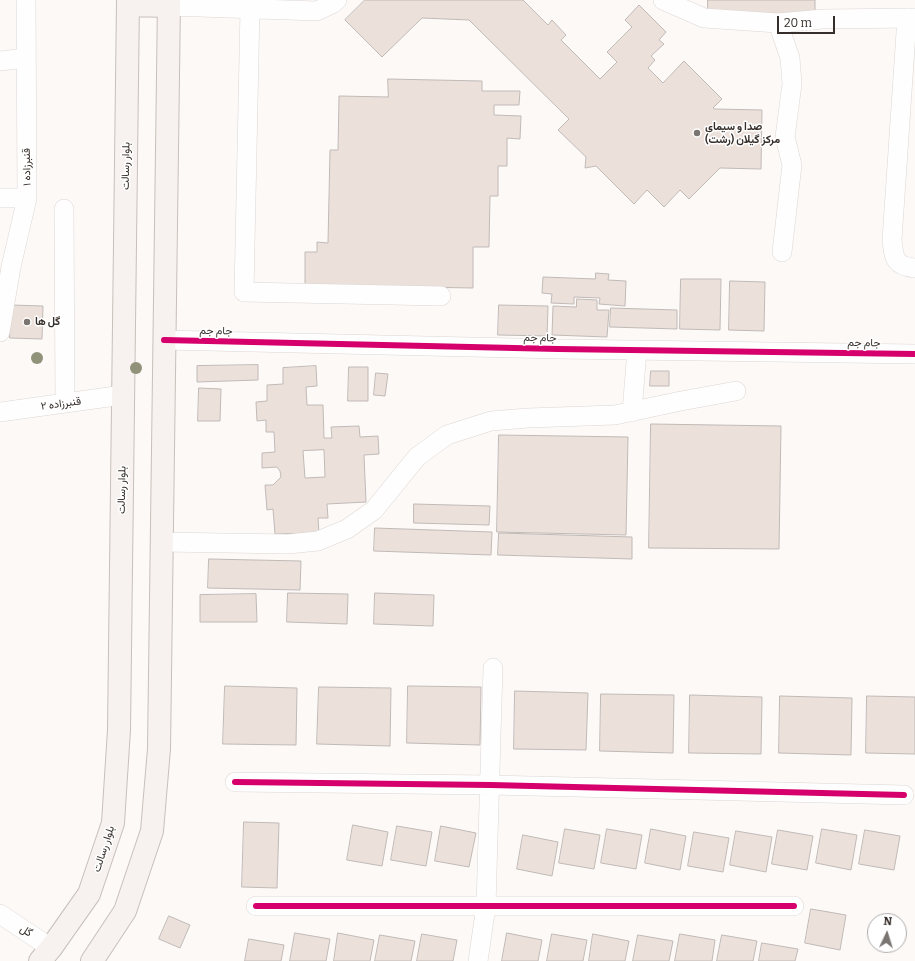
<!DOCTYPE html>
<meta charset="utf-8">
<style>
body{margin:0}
#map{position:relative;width:915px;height:961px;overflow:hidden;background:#fcf9f7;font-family:Bitter,serif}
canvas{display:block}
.north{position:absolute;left:867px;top:913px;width:40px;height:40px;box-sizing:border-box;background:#fff;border:1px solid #afabaa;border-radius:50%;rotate:4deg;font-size:11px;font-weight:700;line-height:16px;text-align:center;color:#362e2a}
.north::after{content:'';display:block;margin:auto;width:14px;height:18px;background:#7b7572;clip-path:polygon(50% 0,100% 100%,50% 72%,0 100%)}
.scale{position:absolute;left:777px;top:16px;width:58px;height:18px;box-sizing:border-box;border:2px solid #362e2a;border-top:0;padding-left:5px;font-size:12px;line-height:14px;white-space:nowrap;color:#362e2a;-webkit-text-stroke:3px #fff;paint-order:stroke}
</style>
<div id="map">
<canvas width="915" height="961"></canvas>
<div class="north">N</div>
<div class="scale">20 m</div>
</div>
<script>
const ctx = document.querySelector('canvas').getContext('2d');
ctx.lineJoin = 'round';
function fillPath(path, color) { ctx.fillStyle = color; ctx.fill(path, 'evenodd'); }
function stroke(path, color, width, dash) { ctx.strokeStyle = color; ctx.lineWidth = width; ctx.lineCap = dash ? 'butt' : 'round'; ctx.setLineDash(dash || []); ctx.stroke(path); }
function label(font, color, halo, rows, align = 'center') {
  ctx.font = font + ' Bitter,Vazirmatn,serif'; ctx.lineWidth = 3; ctx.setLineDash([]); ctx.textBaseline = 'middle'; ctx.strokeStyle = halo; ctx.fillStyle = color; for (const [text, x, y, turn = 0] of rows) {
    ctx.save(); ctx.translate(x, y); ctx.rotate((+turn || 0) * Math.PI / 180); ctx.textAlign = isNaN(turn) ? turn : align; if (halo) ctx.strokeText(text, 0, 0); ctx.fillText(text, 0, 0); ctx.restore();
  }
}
const building = new Path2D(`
 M365 0H523L548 25 552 20 566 35 561 40 600 79 617 62 607 52 632 27 625 20 639 5 666 32 659 40 664 44 651 56 655 60 648 68 663 83 684 61 722 99 713 108 715 109 762 110 761 169 720 168 689 199 680 190 664 207 647 190 634 204 596 166 585 168 586 157 558 130 569 119 469 20 422 18 382 57 345 20Z
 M708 0H815V15L708 14Z
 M388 79 482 81V91H520L519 105H494V115L521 116 520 139 507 138V166H498V196H490L489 247H473V288L305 285V252H317V242L328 243 330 150H338L339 96 388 97Z
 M596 273 609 274 608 280 626 281 625 306 599 304 600 298 574 297V304L551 303 552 294 542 293 543 277 595 279Z
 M681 279H721L720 330 680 329Z
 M730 281 765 282 764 331 729 330Z
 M577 299 597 300V310H609L607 337 552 335 553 306 576 307Z
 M11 305 43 306 42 339 10 338Z
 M499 305 548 306 547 336 498 335Z
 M611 308 677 310V329L610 327Z
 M258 365V380L197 382V366Z
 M316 366 317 386 306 387 307 405H323L324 438H332L331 427 359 426 360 437 378 436 379 454 364 455 366 502 327 504 328 518H318L319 533 275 534 273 509 267 510 265 485H273L281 477 280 471 277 467 262 468V453L275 452 274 432H266V420L257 421 256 402 267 401V385L283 384V368ZM324 450 325 477 305 478 303 451Z
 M349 367H368V401H348Z
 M651 371H669V386H650Z
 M376 373 388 374 385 396 374 395Z
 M199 388 221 389 220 421H198Z
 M651 424 781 426 779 549 649 548Z
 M499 435 628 437 626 535 497 532Z
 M414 504 490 506 489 525 414 523Z
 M375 528 492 532 491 555 374 551Z
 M499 533 632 537V559L498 555Z
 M209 559 301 561 300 590 208 588Z
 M288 593 348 594 347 624 287 622Z
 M375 593 434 595 433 626 374 624Z
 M256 594 257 622H200V595Z
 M225 686 297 688 296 745 223 744Z
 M408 686 481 687 480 745 407 743Z
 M319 687 391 688 390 746 317 744Z
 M515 691 588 693 586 750 514 749Z
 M601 694 674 695 673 753 600 751Z
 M690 695 762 697 761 754 689 753Z
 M780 696 852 698 851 755 779 753Z
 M867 696 915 697V754L866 753Z
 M244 822 279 823 277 888 242 887Z
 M353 825 388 832 382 866 347 860Z
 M397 826 432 832 426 866 391 860Z
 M441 826 476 833 469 867 435 861Z
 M565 829 600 835 594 869 559 863Z
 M607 829 642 835 636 869 601 863Z
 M651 829 686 836 680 870 645 863Z
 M822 829 857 835 851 870 816 863Z
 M778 830 813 836 807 870 772 864Z
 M865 830 900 836 894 870 859 864Z
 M736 831 772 837 766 872 730 865Z
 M694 832 729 838 723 872 688 866Z
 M523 835 558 842 552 876 517 869Z
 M811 909 846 915 840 950 805 943Z
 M169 916 190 925 180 948 159 939Z
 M295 933 330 939 326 961H290Z
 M338 933 374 940 370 961H334Z
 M507 933 542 940 538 961H502Z
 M422 934 457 940 453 961H417Z
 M552 934 587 940 583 961H547Z
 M593 934 629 941 625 961H589Z
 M680 934 715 940 712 961H675Z
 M380 935 415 941 411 961H375Z
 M638 935 673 941 669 961H633Z
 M722 935 757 941 753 961H717Z
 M249 939 284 945 281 961H245Z
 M762 943 798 949 795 961H759Z`);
const minor = new Path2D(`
 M663 0 704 18 778 23 823 19 915 18
 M169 6 317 11 332 4 337 0
 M250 9 244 292 441 296
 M907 18 892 240C894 258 894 266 915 268
 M778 23 790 58 792 84 785 137 792 165 782 252
 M0 61 25 58
 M0 198H27
 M64 209 65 403
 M0 332 11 267 27 198 26 0
 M164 340 558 349 915 354
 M0 412 123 395
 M632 412 637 350
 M162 542 288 544 318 541 347 529 374 510 417 457 447 435 491 421 528 418 615 415 681 401 736 391
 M235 782 491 785 904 795
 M256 906H794
 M0 914 51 948
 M478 961 486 906 493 668`);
const major = new Path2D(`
 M128 5 169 6
 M40 961 51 948 89 894 113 823 119 730 128 0
 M92 961 125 911 152 831 159 749 169 0`);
const cycleway = new Path2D(`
 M164 340 558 349 915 354
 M235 782 491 785 904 795
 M256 906H794`);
const trees = [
 [37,358],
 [136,368]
];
const markers = [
 [697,133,4,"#7b7572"],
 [27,322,4,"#7b7572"]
];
const poiNames = [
 ["صدا و سیمای",705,127],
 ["مرکز گیلان (رشت)",705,140],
 ["گل ها",35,322]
];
const streetNames = [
 ["بلوار رسالت",126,166,-89],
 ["قنبرزاده ۱",27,167,-91],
 ["جام جم",216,331,1],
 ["جام جم",540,338,1],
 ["جام جم",864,343,1],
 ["قنبرزاده ۲",61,404,-8],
 ["بلوار رسالت",122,490,-89],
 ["بلوار رسالت",104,849,-72],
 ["گل",26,931,34]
];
fillPath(building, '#ece0da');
stroke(building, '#c0bab7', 1);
stroke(minor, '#dbd6d3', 20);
stroke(major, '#c8bfba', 24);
stroke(minor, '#fffefe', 19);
stroke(major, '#f7f2ef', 22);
stroke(cycleway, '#d6006c', 6);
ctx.fillStyle = '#91927a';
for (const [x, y] of trees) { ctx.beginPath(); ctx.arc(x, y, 6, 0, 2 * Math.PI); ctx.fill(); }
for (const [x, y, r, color] of markers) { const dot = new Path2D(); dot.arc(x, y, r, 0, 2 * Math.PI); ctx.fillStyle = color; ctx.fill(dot); stroke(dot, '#fff', 1.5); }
label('bold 11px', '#362e2a', '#fff', poiNames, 'left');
label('11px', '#362e2a', '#fff', streetNames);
</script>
